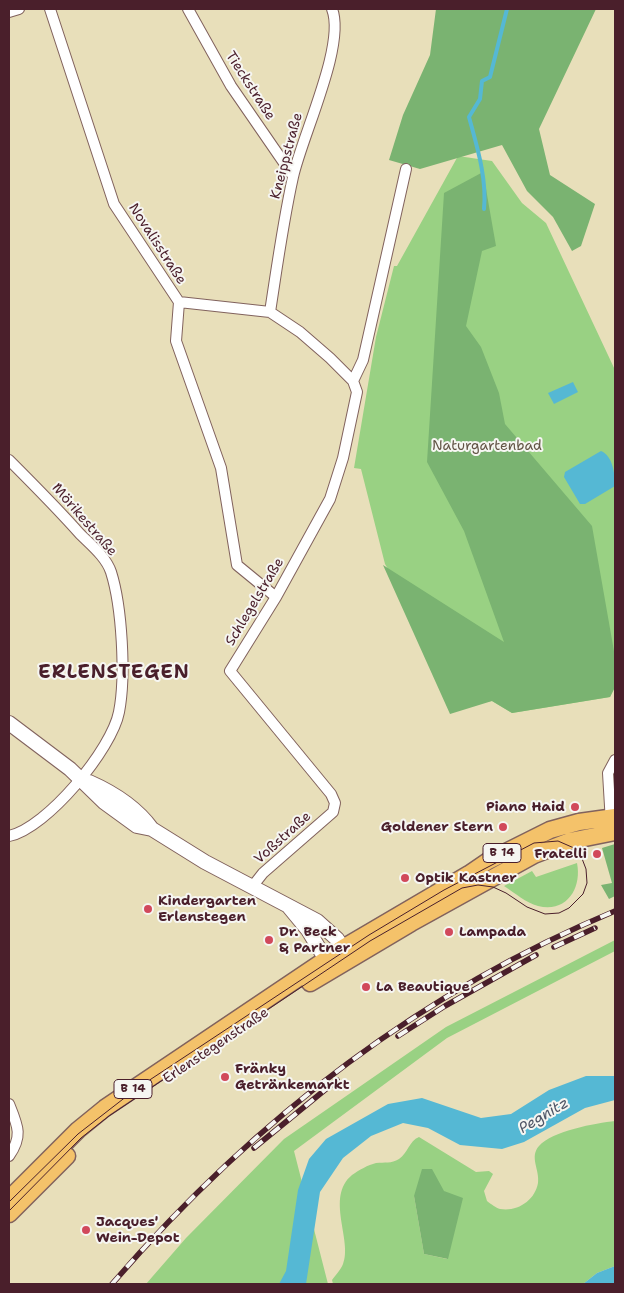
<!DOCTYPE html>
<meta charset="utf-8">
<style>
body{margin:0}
#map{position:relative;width:624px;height:1293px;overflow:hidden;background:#e8dfba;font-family:"Shantell Sans",sans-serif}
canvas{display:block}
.frame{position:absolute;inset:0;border:10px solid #4a1f2b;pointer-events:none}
</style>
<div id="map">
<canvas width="624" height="1293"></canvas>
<div class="frame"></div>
</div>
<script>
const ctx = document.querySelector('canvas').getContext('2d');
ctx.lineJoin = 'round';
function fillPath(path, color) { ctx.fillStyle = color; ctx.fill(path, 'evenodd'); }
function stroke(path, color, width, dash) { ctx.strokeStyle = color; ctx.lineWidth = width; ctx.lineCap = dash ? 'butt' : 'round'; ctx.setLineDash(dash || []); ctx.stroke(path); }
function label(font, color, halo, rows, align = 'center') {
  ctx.font = font + ' "Shantell Sans",sans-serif'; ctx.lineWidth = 4; ctx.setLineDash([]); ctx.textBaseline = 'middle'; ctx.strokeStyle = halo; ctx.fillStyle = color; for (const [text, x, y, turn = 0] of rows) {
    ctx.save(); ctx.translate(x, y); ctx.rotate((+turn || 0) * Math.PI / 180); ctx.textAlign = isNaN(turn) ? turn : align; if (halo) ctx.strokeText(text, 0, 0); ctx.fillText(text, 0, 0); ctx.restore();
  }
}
const green = new Path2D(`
 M458 156 492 161 522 203 546 223 615 370V687L610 697 512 713 492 701 468 704 385 564 361 469 354 468 376 337 394 266H397Z
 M577 863C582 888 567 913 538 906 526 903 515 893 504 886L532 871 536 877Z
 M615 940V951L447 1038 294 1151 328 1284H146L186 1238 284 1139 446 1027Z
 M615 1121V1266L597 1273 583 1284H333L332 1280C336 1275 341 1269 343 1264 353 1241 325 1197 352 1175 359 1170 368 1165 376 1163 385 1162 391 1164 399 1159 408 1153 409 1141 419 1137L476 1172 489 1171 493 1174 484 1191 487 1201C491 1204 496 1208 500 1209 518 1212 535 1200 538 1183 540 1170 529 1157 539 1146 552 1131 596 1123 615 1121ZM444 1191 447 1259 424 1254 414 1196Z`);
const forest = new Path2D(`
 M436 9H596L539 129 550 175 595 204 581 246 572 251 553 217 527 191 502 145 420 169 389 160 403 115 430 55Z
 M483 172 496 246 482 251 466 326 481 347 499 393 505 424 592 526 615 657V687L610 697 512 713 492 701 450 714 383 565 504 642 464 531 427 462 444 193Z
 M615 844V896L609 899 601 885 612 883 602 848Z
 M422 1169H432L444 1191 463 1198 448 1259 424 1254 414 1196Z`);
const water = new Path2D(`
 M573 382 578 392 554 404 548 393Z
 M601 451C613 456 615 474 615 486L585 504H580L564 477 565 472Z
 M586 1076H615V1100L585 1108 524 1142 502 1149 460 1145 428 1128 403 1123 371 1136 343 1158 320 1192 306 1284H279L286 1271 298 1190 309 1159 326 1139 388 1104 422 1098 481 1118 511 1114 549 1090Z
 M615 1266V1284H583L597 1273Z`);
const stream = new Path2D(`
 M484 209C487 178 477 147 469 117L480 99 482 81 490 77 507 9`);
const minor = new Path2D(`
 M50 9 114 204 179 302 176 341 221 468 237 565 276 597
 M188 9 231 86 293 176
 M9 12 19 9
 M179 302 270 312 300 332 330 358 353 381 357 392 343 458 330 499 276 597 230 671 331 794 335 803 333 812 263 873 252 887
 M270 312C277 267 283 222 293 177 302 136 346 45 332 9
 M353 381 363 360 406 169
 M9 460C33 484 57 508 80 534 91 545 106 557 111 572 122 607 126 676 119 712 112 749 47 828 9 836
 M611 823 608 773 615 760
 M9 1104C18 1126 23 1136 9 1156`);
const tertiary = new Path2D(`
 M9 723 70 769 104 802 137 826 152 829 205 862 317 921 337 939 343 948 341 965 326 960 308 930 289 907
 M89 782C114 793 136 807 152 829`);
const primary = new Path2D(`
 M310 983 411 923 534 855 570 841 615 832
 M9 1199 78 1130 105 1108 343 948 469 874 488 861 550 830 579 822 615 817
 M9 1214 67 1156`);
const tram = new Path2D(`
 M9 1202 78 1134 136 1089 369 935 444 890 534 843 558 841 574 848 581 856 586 869 587 883 583 894 569 908 559 913 545 914 527 907 506 893 493 887 478 885 462 888 370 941 109 1116 81 1138 9 1211`);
const rail = new Path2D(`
 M554 947 595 928
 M398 1036 445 1006 536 955
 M254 1148 337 1080
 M112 1284C251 1123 418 993 615 911`);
const markers = [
 [575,807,5,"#d1495b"],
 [503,827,5,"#d1495b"],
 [597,854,5,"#d1495b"],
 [405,878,5,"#d1495b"],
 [148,909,5,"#d1495b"],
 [449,932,5,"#d1495b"],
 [269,940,5,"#d1495b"],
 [366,987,5,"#d1495b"],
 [225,1077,5,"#d1495b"],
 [86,1230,5,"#d1495b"]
];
const shields = [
 [502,853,38],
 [133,1089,38]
];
const shieldNames = [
 ["B 14",502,853],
 ["B 14",133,1089]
];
const streetNames = [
 ["Tieckstraße",250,86,57],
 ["Kneippstraße",287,156,-75],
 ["Novalisstraße",157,244,57],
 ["Mörikestraße",84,520,49],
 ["Schlegelstraße",255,602,-59],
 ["Voßstraße",283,838,-42],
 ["Erlenstegenstraße",216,1046,-34]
];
const parkNames = [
 ["Naturgartenbad",487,446]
];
const poiNames = [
 ["Piano Haid",565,807,"right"],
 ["Goldener Stern",493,827,"right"],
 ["Fratelli",587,854,"right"],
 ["Optik Kastner",415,878],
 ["Kindergarten",158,901],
 ["Erlenstegen",158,917],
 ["Dr. Beck",279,932],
 ["& Partner",279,948],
 ["Lampada",459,932],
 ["La Beautique",376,987],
 ["Fränky",235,1069],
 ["Getränkemarkt",235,1085],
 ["Jacques'",96,1222],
 ["Wein-Depot",96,1238]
];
const waterNames = [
 ["Pegnitz",544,1116,-31]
];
const districtNames = [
 ["ERLENSTEGEN",114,673]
];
fillPath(green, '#99d183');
fillPath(forest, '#7ab371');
fillPath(water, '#55b8d4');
stroke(stream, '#55b8d4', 4);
stroke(minor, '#81625d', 12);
stroke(tertiary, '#81625d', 16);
stroke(primary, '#81625d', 19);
stroke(minor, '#fff', 10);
stroke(tertiary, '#fff', 14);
stroke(primary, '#f4c26a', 16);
stroke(tram, '#4a1f2b', 1);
stroke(rail, '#4a1f2b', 5.5);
stroke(rail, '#f6f6f2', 4, [11]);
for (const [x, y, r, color] of markers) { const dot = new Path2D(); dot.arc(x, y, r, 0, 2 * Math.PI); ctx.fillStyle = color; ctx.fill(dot); stroke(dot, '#f6f6f2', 2); }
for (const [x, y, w] of shields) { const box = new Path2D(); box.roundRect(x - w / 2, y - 9.5, w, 19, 4); ctx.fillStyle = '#f6f6f2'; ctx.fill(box); stroke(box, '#4a1f2b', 1); }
label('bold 12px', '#4a1f2b', null, shieldNames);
label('14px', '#4a1f2b', '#f6f6f2', streetNames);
label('14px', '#625445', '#f6f6f2', parkNames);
label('bold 14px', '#4a1f2b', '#f6f6f2', poiNames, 'left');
label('italic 15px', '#4e5566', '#f6f6f2', waterNames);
ctx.letterSpacing = '1px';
label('bold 19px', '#4a1f2b', '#f6f6f2', districtNames);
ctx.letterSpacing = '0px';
</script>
